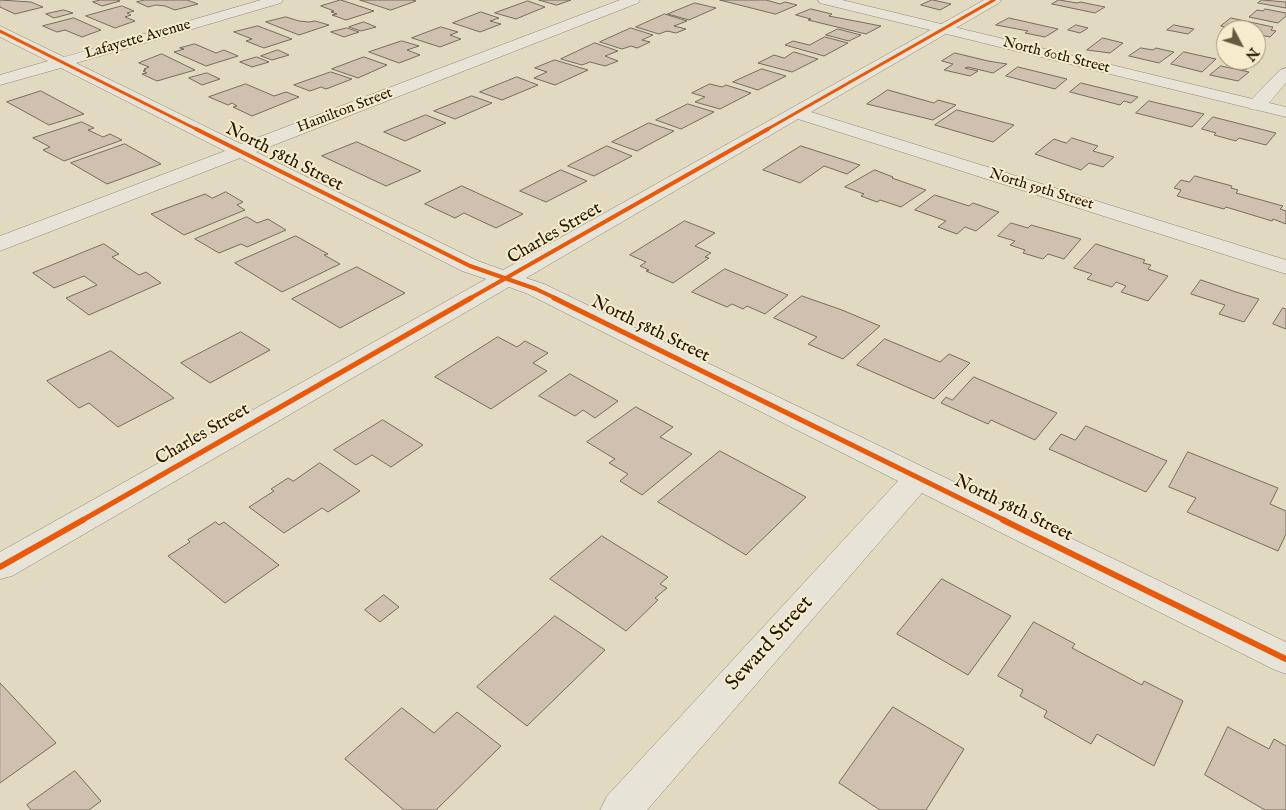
<!DOCTYPE html>
<style>
body{margin:0}
#map{position:relative;width:1286px;height:810px;overflow:hidden;background:#e2dac0;font-family:"IM FELL English",serif}
canvas{display:block}
.north{position:absolute;left:1216px;top:20px;width:50px;height:50px;box-sizing:border-box;background:#f5eccd;border:1px solid #a2967b;border-radius:50%;rotate:130deg;font-size:14px;font-weight:700;line-height:20px;text-align:center;color:#251500}
.north::after{content:'';display:block;margin:auto;width:18px;height:22px;background:#675a43;clip-path:polygon(50% 0,100% 100%,50% 72%,0 100%)}
</style>
<div id="map">
<canvas width="1286" height="810"></canvas>
<div class="north">N</div>
</div>
<script>
const ctx = document.querySelector('canvas').getContext('2d');
ctx.lineJoin = 'round';
function fillPath(path, color) { ctx.fillStyle = color; ctx.fill(path, 'evenodd'); }
function stroke(path, color, width, dash) { ctx.strokeStyle = color; ctx.lineWidth = width; ctx.lineCap = dash ? 'butt' : 'round'; ctx.setLineDash(dash || []); ctx.stroke(path); }
function label(font, color, halo, rows, align = 'center') {
  ctx.font = font + ' "IM FELL English",serif'; ctx.lineWidth = 4; ctx.setLineDash([]); ctx.textBaseline = 'middle'; ctx.strokeStyle = halo; ctx.fillStyle = color; for (const [text, x, y, turn = 0] of rows) {
    ctx.save(); ctx.translate(x, y); ctx.rotate((+turn || 0) * Math.PI / 180); ctx.textAlign = isNaN(turn) ? turn : align; if (halo) ctx.strokeText(text, 0, 0); ctx.fillText(text, 0, 0); ctx.restore();
  }
}
const building = new Path2D(`
 M0 0 31 2 43 7 15 14 0 7Z
 M101 0H117L120 1 102 6 93 2Z
 M145 0H187L198 4 175 10 165 6 156 5 148 7 137 2Z
 M341 0 374 11 346 20 332 15 337 14 331 12 334 11 321 6Z
 M360 0H412L416 1 391 10Z
 M539 0H571L557 5Z
 M720 0H766L780 4 785 2 797 5 776 14Z
 M932 0H933L951 4 940 10 921 5Z
 M1059 0 1077 3 1080 2 1105 7 1095 13 1052 4Z
 M1262 0 1286 2V8L1258 3Z
 M528 1 545 7 516 19 495 13Z
 M695 3 716 8 689 20 668 14Z
 M122 6 134 11 127 13 131 15 125 17 135 21 115 28 86 16Z
 M811 9 832 14 829 16 881 26 866 34 808 20 811 19 796 15Z
 M1265 9 1286 13V16L1278 23 1249 17 1257 10 1263 11Z
 M64 10 73 13 54 18 46 14Z
 M481 12 499 18 490 21 501 24 480 32 453 23Z
 M665 14 687 21 674 26 686 29 676 33 667 31 659 34 636 27Z
 M286 17 299 21 309 22 315 21 329 25 299 35 266 22Z
 M74 18 101 30 82 37 65 30 57 32 43 26Z
 M1009 18 1058 29 1045 37 1025 33 1028 31 996 25Z
 M1231 18 1273 27 1271 30 1276 31 1270 37 1256 34V30H1238L1221 26Z
 M364 22 376 27 361 31 349 27Z
 M1076 25 1088 28 1080 33 1068 30Z
 M1174 25 1194 29 1188 34 1167 30Z
 M258 26 292 39 264 48 246 41 252 39 234 32Z
 M441 27 458 32 450 35 461 39 440 47 412 38Z
 M347 28 359 32 344 37 331 32Z
 M631 28 653 35 642 40 650 42 637 48 631 46 622 49 600 42Z
 M838 29 861 35 849 41 826 35Z
 M825 37 848 43 824 56 785 45 793 41 809 45Z
 M1103 38 1123 43 1110 53 1087 50Z
 M402 41 419 46 407 50 420 55 399 63 369 52Z
 M595 43 618 51 605 56 618 61 605 66 590 62 582 65 561 59Z
 M195 44 216 53 224 50 238 56 206 66 174 52 184 49 180 48Z
 M1141 48 1153 50 1156 48 1174 52 1159 63 1129 56Z
 M278 50 289 55 272 60 261 56Z
 M794 52 818 59 792 72 758 63 774 55 784 58Z
 M1184 52 1216 59 1202 72 1171 64Z
 M955 53 988 61 1007 64 993 73 968 67 965 68 978 71 970 76 944 70 953 64 942 61Z
 M162 54 195 70 157 81 142 74 147 73 143 71 146 70 144 69 149 67 139 63Z
 M257 57 269 62 252 67 240 62Z
 M364 57 387 65 358 78 332 69Z
 M555 60 588 70 555 85 534 78 547 72 535 68Z
 M1231 61 1250 65 1246 70 1227 65Z
 M1221 66 1249 72 1238 81 1210 75Z
 M1018 67 1067 79 1055 89 1006 76Z
 M762 69 786 76 758 90 733 82Z
 M331 72 352 79 326 89 321 87 310 91 294 85Z
 M207 73 220 79 202 85 189 78Z
 M517 77 538 85 502 100 480 92Z
 M1081 83 1138 97 1131 103 1124 101 1120 105 1070 92Z
 M246 84 274 96 286 92 299 97 252 116 233 107 237 106 232 103 228 105 209 97Z
 M710 84 722 87 726 85 751 93 720 109 695 102 705 97 692 93Z
 M888 90 934 103 938 100 956 105 933 120 867 104Z
 M41 91 84 114 49 125 7 102Z
 M472 96 492 103 455 119 434 111Z
 M1149 101 1204 114 1192 127 1136 113Z
 M688 104 714 112 681 129 656 120Z
 M957 110 1014 125 993 142 935 125Z
 M426 115 446 123 405 141 384 132Z
 M1213 117 1276 133 1266 145 1239 138 1236 141 1214 135 1216 133 1202 129Z
 M82 122 94 128 88 130 103 137 110 134 122 140 64 161 43 150 50 147 33 138Z
 M649 123 674 131 637 151 612 142Z
 M1072 138 1098 146 1093 151 1114 157 1103 167 1089 163 1081 170 1035 154 1054 139 1066 143Z
 M357 142 421 171 386 186 322 156Z
 M125 144 161 164 107 184 71 163Z
 M607 146 632 156 594 176 568 166Z
 M801 146 860 165 847 174 824 166 800 183 763 170Z
 M561 170 587 181 546 202 520 191Z
 M875 170 893 177 892 178 926 190 901 207 880 200 877 202 861 196 864 194 845 187Z
 M1195 176 1232 186 1231 188 1238 190 1236 193 1283 206 1280 209 1286 211V224L1273 219 1272 221 1226 207 1224 209 1177 196 1181 190 1174 188 1181 180 1189 182Z
 M462 186 523 214 496 228 464 213 455 218 425 204Z
 M226 192 243 202 237 205 245 210 184 235 151 214 205 194 212 198Z
 M935 195 969 206 973 203 999 212 976 231 965 227 957 234 938 227 946 221 915 210Z
 M247 217 257 223 268 219 286 230 247 247 241 244 219 253 195 239Z
 M685 221 715 233 695 246 711 253 705 257 709 258 673 283 646 271 649 270 640 266 646 262 630 255Z
 M1011 223 1028 228 1031 225 1081 239 1064 259 1048 254 1043 259 1023 253 1025 250 1010 245 1015 241 998 236Z
 M296 236 328 254 324 255 340 264 282 292 235 263Z
 M104 244 119 254 112 257 139 275 146 272 161 283 89 315 66 298 97 285 84 276 54 288 33 273Z
 M1096 244 1145 260 1143 263 1151 265 1148 269 1168 276 1148 301 1121 292 1126 286 1116 282 1112 287 1087 279 1092 274 1074 268Z
 M357 267 405 293 340 328 292 299Z
 M725 269 788 295 765 314 747 306 743 309 732 304 727 307 692 292Z
 M1201 280 1236 292 1259 299 1244 322 1219 314 1225 305 1191 294Z
 M802 296 842 310 880 326 843 359 808 344 817 337 774 318Z
 M1283 308 1286 309V329L1273 324Z
 M241 332 270 350 210 383 181 363Z
 M498 337 517 347 525 341 548 353 533 363 547 371 491 409 435 377Z
 M885 339 940 362 949 354 970 363 934 399 857 365Z
 M111 351 174 398 118 427 89 403 79 408 47 381Z
 M570 374 618 401 595 418 583 410 575 416 539 396Z
 M974 377 1057 413 1035 440 991 420 988 424 941 403 946 397 952 400Z
 M636 407 673 427 660 437 692 454 642 495 620 481 628 474 609 463 615 459 587 442Z
 M383 420 423 445 391 467 372 455 356 465 334 450Z
 M1086 426 1167 461 1146 492 1049 449 1061 434 1075 440Z
 M720 451 806 497 746 555 658 502Z
 M1188 452 1278 488 1270 504 1286 511V534L1278 551 1187 512 1196 498 1169 487Z
 M320 463 360 491 328 512 322 508 284 533 249 507 274 491 271 489 288 478 293 481Z
 M216 522 219 525 224 522 279 565 225 603 168 556 190 542 188 540Z
 M602 536 668 577 660 584 667 588 655 598 658 600 626 631 550 579Z
 M942 579 1011 616 968 675 897 634Z
 M384 595 399 607 380 622 365 610Z
 M555 616 605 650 527 726 477 687Z
 M1034 622 1075 644 1072 648 1142 685 1144 681 1183 701 1154 766 1097 734 1091 744 1044 717 1047 711 1020 696 1023 690 998 676Z
 M0 683 56 743 0 783Z
 M893 707 964 749 926 810H880L839 783Z
 M402 708 434 733 457 712 501 746 436 810H404L345 759Z
 M1228 727 1269 749 1274 739 1286 746V810H1265L1205 775Z
 M75 771 101 801 89 810H31L27 805Z`);
const minor = new Path2D(`
 M261 0H283L281 3 76 63 241 144 620 0H640L638 3 256 152 478 261 503 270 984 0H1001L999 3 811 112 1286 260V274L798 119 526 278 544 284 1286 642V674L1273 669 922 493 647 810H600L607 796 898 481 528 294 509 287 12 576 0 579V552L486 279 462 271 240 158 0 251V236L225 151 61 68 0 85V75L48 61 0 37V26L64 57Z
 M1286 68V83C1276 93 1266 113 1250 109L1247 105 1250 101 1280 70Z`);
const tertiary = new Path2D(`
 M818 0H842L1286 107V117L820 3Z`);
const cyclewayFar3 = new Path2D(`
 M0 31 198 130
 M766 130 994 0`);
const cyclewayFar2 = new Path2D(`
 M196 129 470 266 536 289 557 299
 M469 299 768 129`);
const cyclewayFar1 = new Path2D(`
 M554 298 1006 521
 M81 521 471 298`);
const cycleway = new Path2D(`
 M1003 520 1286 659
 M0 567 83 520`);
const farStreetnames = [
 ["Lafayette Avenue",138,40,-16],
 ["North 60th Street",1056,56,14],
 ["Hamilton Street",345,111,-21],
 ["North 59th Street",1041,190,17]
];
const streetNames = [
 ["North 58th Street",284,158,27],
 ["Charles Street",555,234,-30],
 ["North 58th Street",650,330,26],
 ["Charles Street",203,435,-30],
 ["North 58th Street",1013,509,26]
];
const nearStreetnames = [
 ["Seward Street",770,644,-48]
];
fillPath(building, '#d0c0af');
stroke(building, '#736d5d', 1);
stroke(minor, '#8e8876', 1);
stroke(tertiary, '#8e8876', 1);
fillPath(minor, '#e7e3d6');
fillPath(tertiary, '#e7e3d6');
stroke(cyclewayFar3, '#e8590c', 3);
stroke(cyclewayFar2, '#e8590c', 4);
stroke(cyclewayFar1, '#e8590c', 5);
stroke(cycleway, '#e8590c', 6);
label('15px', '#251500', '#f5eccd', farStreetnames);
label('18px', '#251500', '#f5eccd', streetNames);
label('21px', '#251500', '#f5eccd', nearStreetnames);
</script>
